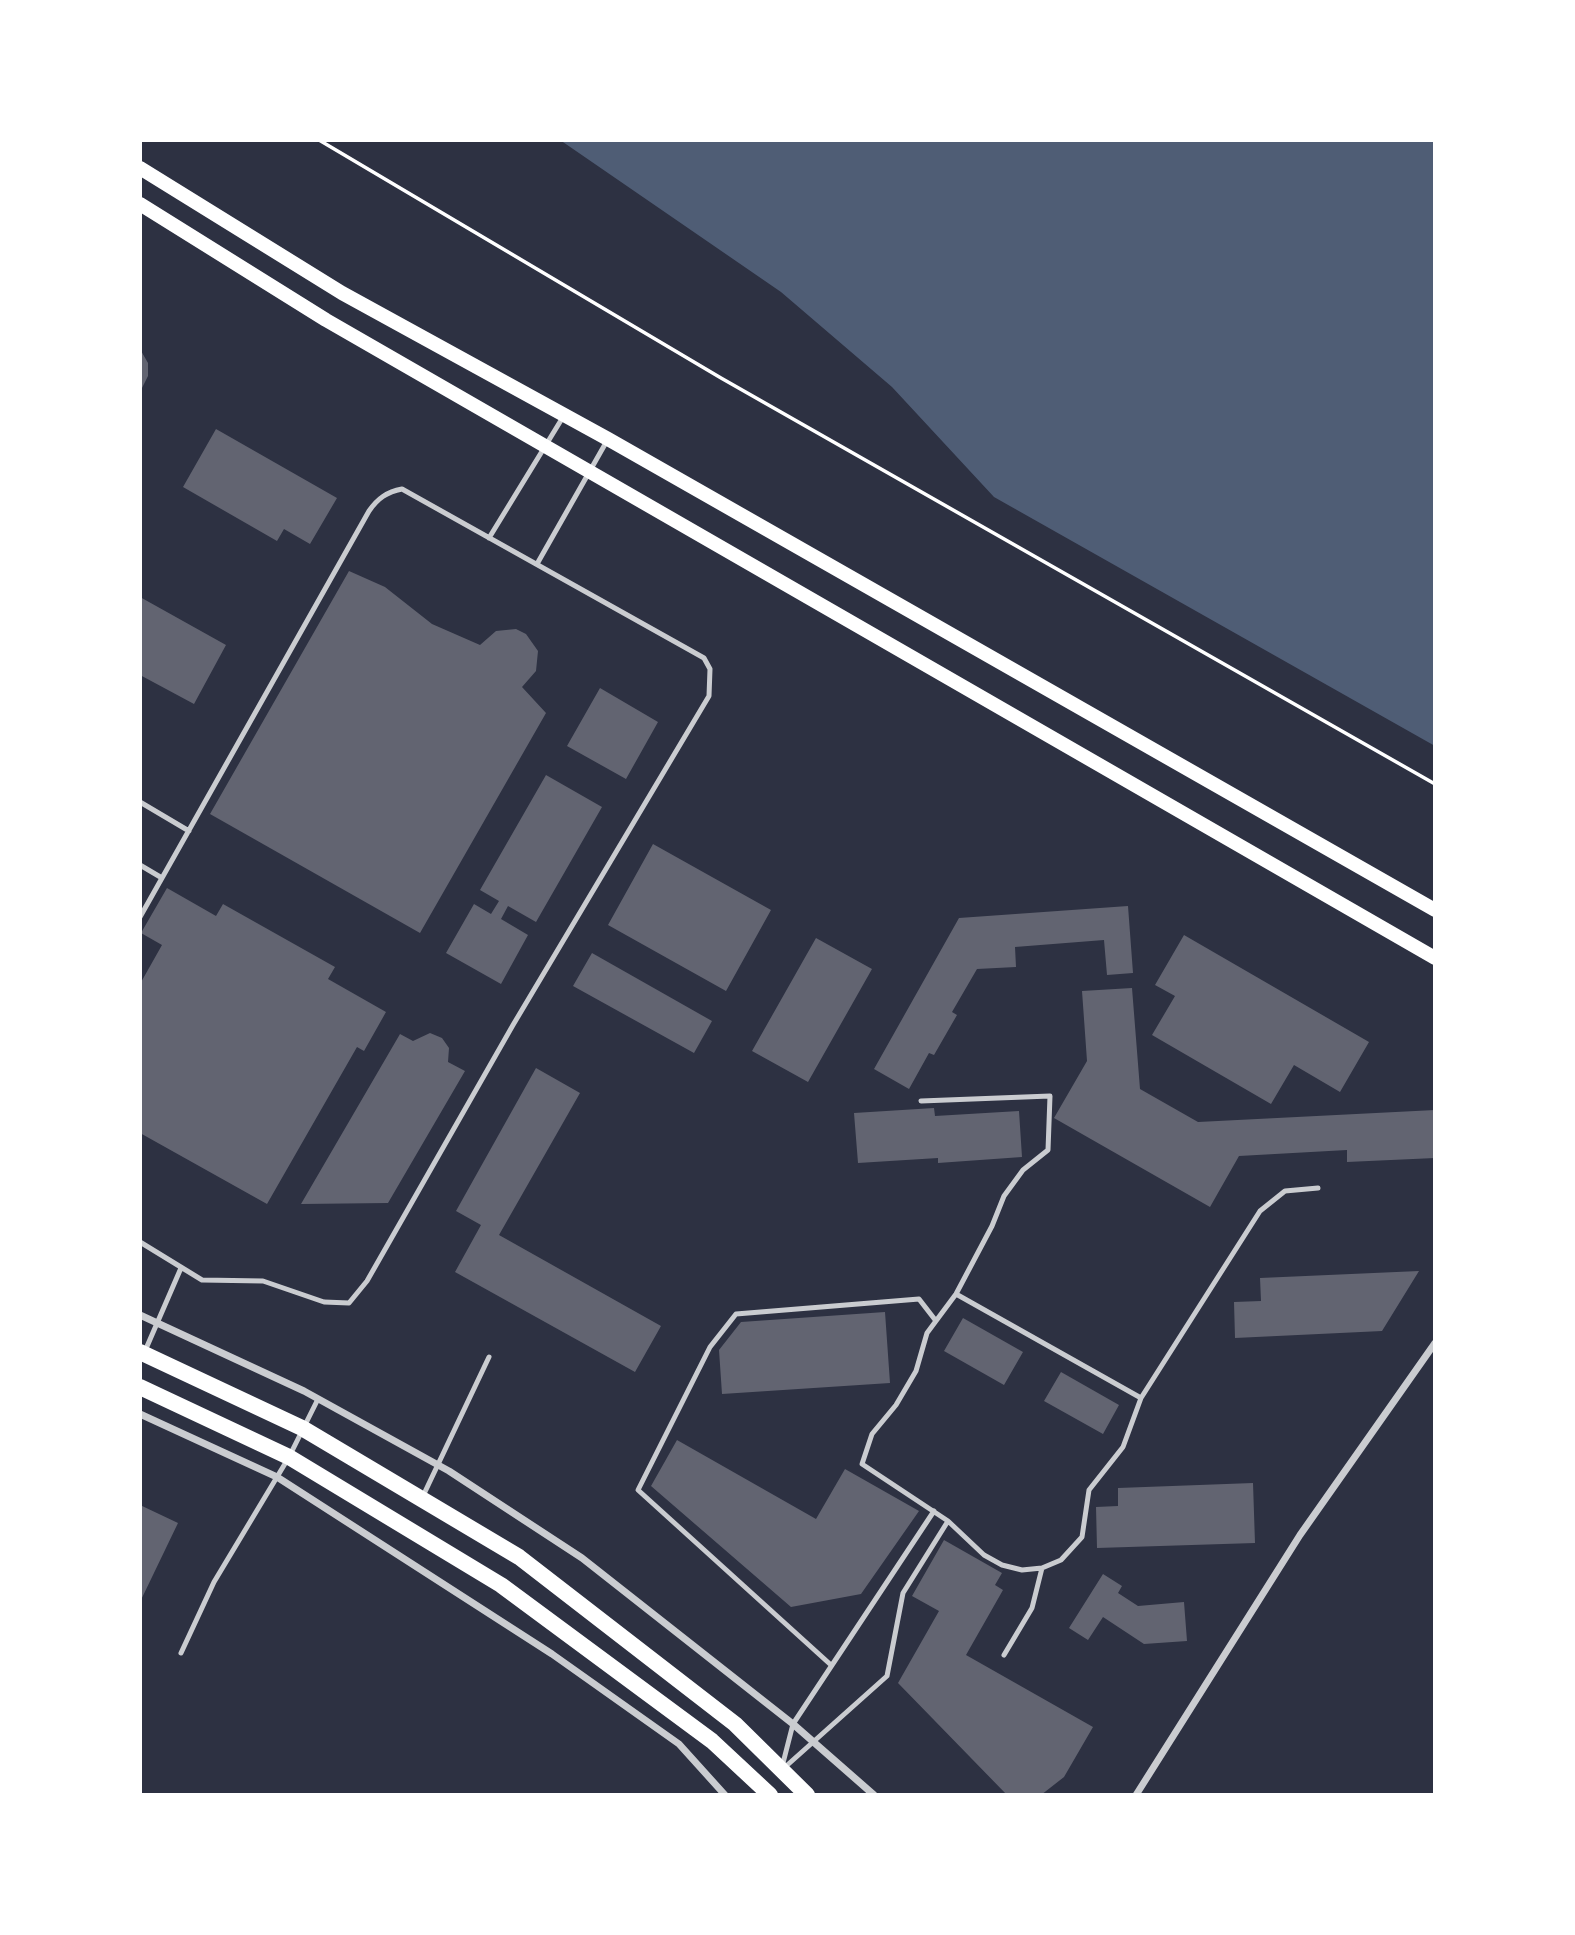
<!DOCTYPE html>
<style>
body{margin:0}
#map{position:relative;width:1575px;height:1935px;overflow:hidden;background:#2d3142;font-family:"Alegreya Sans",sans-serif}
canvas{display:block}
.frame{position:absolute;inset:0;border:142px solid #fff;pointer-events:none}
</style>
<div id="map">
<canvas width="1575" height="1935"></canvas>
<div class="frame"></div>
</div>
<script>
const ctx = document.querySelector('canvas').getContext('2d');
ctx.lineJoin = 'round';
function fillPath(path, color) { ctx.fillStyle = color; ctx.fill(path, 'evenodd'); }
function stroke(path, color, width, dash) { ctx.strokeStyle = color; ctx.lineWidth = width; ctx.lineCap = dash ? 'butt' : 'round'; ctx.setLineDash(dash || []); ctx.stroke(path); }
const water = new Path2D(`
 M560 140H1435V746L994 497 892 387 781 292Z`);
const building = new Path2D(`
 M140 349 148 363V376L140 392Z
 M216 429 337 498 310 544 284 529 277 541 183 487Z
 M349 571 385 587 432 624 480 645 496 631 516 629 526 634 538 651 536 671 522 687 546 713 420 933 210 814Z
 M140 597 226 645 194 704 140 675Z
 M600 688 658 722 626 779 567 746Z
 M546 775 602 807 536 922 508 906 501 919 528 935 501 984 446 953 474 904 491 914 499 901 480 890Z
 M653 844 771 910 726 991 608 925Z
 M167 888 216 916 223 904 335 967 328 979 386 1012 364 1051 357 1047 267 1204 140 1133V984L162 945 141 933Z
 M1128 906 1133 973 1107 975 1104 940 1015 947 1016 967 977 969 952 1012 957 1015 934 1055 929 1053 909 1089 874 1069 959 918Z
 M1184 935 1369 1042 1340 1092 1294 1065 1271 1104 1152 1035 1175 996 1155 985Z
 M816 938 872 969 808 1082 752 1051Z
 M592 953 712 1021 694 1053 573 986Z
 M1132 988 1140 1089 1198 1122 1435 1110V1158L1347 1162V1150L1239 1156 1210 1207 1054 1118 1087 1061 1082 991Z
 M430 1033 442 1038 449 1048 448 1062 465 1071 388 1203 301 1204 400 1034 413 1041Z
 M536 1068 580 1093 499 1235 661 1326 635 1372 455 1272 481 1225 456 1211Z
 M934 1108 935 1116 1019 1111 1022 1157 938 1163V1158L858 1163 854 1113Z
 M1419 1271 1382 1331 1235 1338 1234 1302 1261 1301 1260 1278Z
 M885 1312 890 1383 722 1394 719 1350 741 1322Z
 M963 1318 1023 1352 1004 1385 944 1351Z
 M1061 1372 1119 1405 1103 1434 1044 1401Z
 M677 1440 816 1519 845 1469 919 1511 861 1594 791 1607 651 1486Z
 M1253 1483 1255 1543 1097 1548 1096 1507 1118 1506V1488Z
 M140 1505 178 1523 140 1602Z
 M944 1540 1002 1573 995 1585 1003 1590 966 1655 1093 1727 1064 1777 1041 1795H1007L898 1683 939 1611 912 1596Z
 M1103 1574 1122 1586 1118 1593 1138 1606 1184 1602 1187 1641 1144 1644 1103 1617 1088 1640 1069 1628Z`);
const path = new Path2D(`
 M319 140 721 378 1435 784`);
const service = new Path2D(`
 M489 538 563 417
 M537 564 608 439
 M140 802 189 831
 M140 865 162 878
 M140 917 369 511C378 498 387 492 402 489L704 658 710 669 709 696 513 1025 367 1281 349 1303 324 1302 263 1281 202 1280 140 1242
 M921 1101 1050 1096 1048 1150 1023 1170 1004 1196 992 1226 956 1294 927 1333 916 1371 896 1405 872 1434 862 1464 948 1521 984 1555 1002 1565 1022 1570 1042 1568 1061 1560 1082 1537 1089 1490 1123 1447 1141 1398 1260 1211 1285 1191 1318 1188
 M956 1294 1141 1398
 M145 1351 181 1268
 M423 1496 489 1357
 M181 1653 214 1582 289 1457 318 1399
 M1004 1655 1032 1608 1042 1568
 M831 1665 638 1490 710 1347 736 1314 919 1299 936 1321
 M782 1767 793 1724 934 1511
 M784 1768 887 1676 903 1593 948 1521`);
const minor = new Path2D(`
 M140 1315 304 1391 449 1471 582 1558 793 1724 874 1795
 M140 1414 277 1477 552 1654 679 1744 725 1795
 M1136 1795 1300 1535 1435 1343`);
const secondary = new Path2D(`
 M140 168 342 293 608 439 1435 910
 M140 204 326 320 1435 958`);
const primary = new Path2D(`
 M140 1352 302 1428 519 1557 735 1724 807 1795
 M140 1387 289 1457 501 1585 712 1741 770 1795`);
fillPath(water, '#4f5d75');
fillPath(building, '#626471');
stroke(path, '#fff', 3.5);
stroke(service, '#caccd0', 5);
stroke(minor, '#caccd0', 7);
stroke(secondary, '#fff', 14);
stroke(primary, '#fff', 16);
</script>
